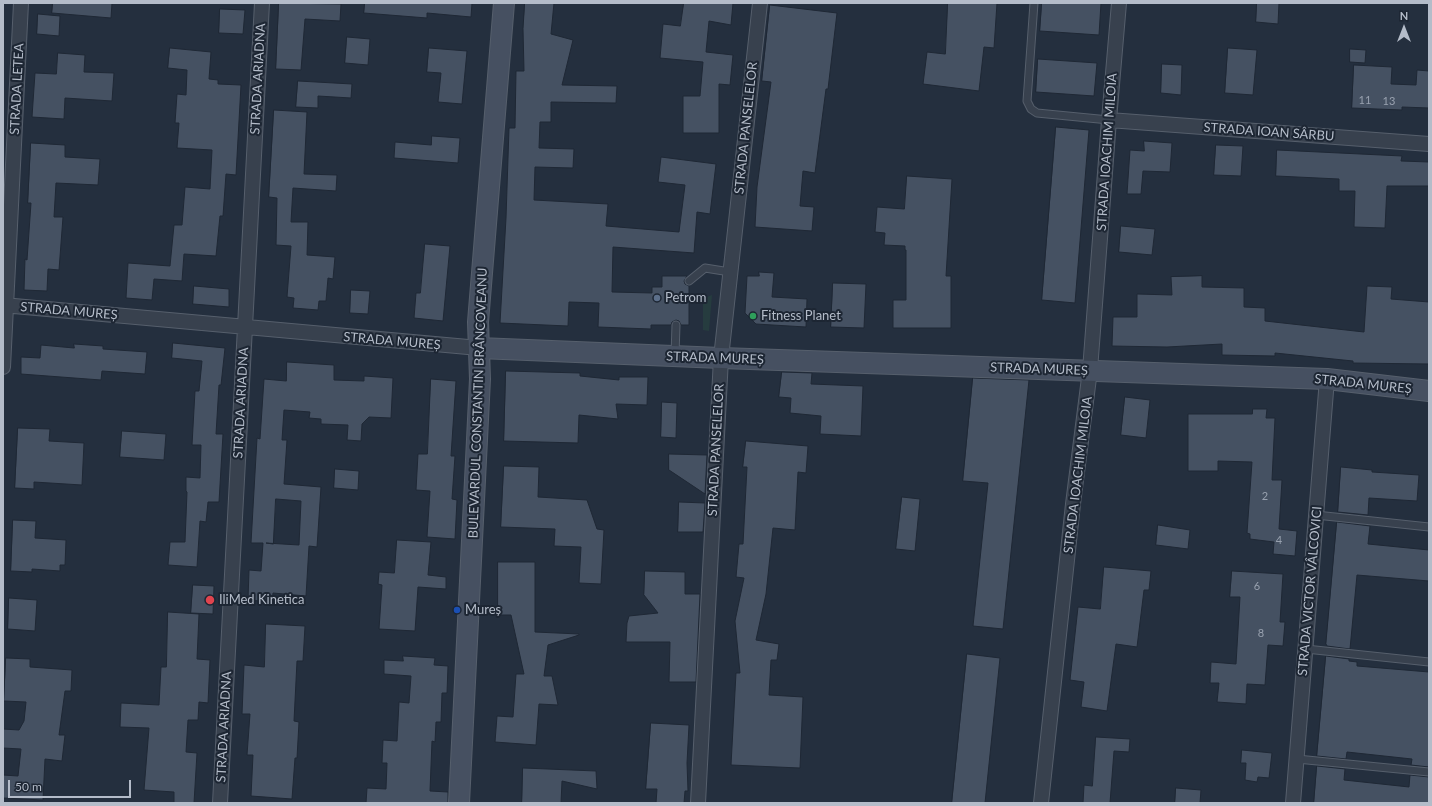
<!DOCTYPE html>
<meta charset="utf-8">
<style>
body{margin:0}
#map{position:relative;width:1432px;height:806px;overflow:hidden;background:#242f3e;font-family:Lato,sans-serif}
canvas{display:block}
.frame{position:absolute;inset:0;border:4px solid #b4bcc9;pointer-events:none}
.north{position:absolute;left:1384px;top:8px;width:40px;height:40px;-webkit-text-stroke:3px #1d2633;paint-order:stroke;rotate:0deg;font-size:11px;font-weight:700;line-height:16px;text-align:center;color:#b4bcc9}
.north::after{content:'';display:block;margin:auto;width:14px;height:18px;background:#b4bcc9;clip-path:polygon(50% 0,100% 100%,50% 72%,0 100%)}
.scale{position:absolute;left:8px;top:780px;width:123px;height:18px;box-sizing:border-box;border:2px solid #b4bcc9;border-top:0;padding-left:5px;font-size:12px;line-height:14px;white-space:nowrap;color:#b4bcc9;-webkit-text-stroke:3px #1d2633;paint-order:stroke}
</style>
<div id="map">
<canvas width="1432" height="806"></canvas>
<div class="frame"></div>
<div class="north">N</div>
<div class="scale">50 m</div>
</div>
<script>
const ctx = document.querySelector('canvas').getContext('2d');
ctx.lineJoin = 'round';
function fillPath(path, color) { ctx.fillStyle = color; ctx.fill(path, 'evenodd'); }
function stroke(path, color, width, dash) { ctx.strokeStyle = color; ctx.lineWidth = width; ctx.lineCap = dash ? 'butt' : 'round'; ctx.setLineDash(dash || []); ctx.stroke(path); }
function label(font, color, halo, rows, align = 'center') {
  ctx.font = font + ' Lato,sans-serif'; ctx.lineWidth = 4; ctx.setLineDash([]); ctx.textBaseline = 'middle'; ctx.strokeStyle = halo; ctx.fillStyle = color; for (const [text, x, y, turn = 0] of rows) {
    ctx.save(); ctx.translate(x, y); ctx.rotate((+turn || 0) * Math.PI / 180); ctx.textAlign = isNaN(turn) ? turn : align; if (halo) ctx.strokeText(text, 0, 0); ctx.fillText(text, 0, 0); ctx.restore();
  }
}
const green = new Path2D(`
 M712 295 709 331 703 330V304L707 297Z`);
const building = new Path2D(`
 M53 3H112L111 18 52 13Z
 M279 3 341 4 340 21 305 19 301 70 276 69Z
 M365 3H472L471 17 427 13V18L364 13Z
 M525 3H554L551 34 573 40 562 85 617 86 616 103 551 102V122H540L539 148 574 149 573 168 535 167 534 200 608 204 606 226 679 232 685 185 658 182 661 157 716 164 710 214 697 212 694 253 613 247 612 292 652 293V287H662V276H687L684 281 685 284 689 286V325H681L679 321 676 320 672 322 671 325H651V329L598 327 599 303 569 302 568 326 500 323 506 218 509 128H515L516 71H524L523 29Z
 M684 3H733L731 25 709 21 706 52 733 55 730 85 719 84V133H683V96H700L703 62 660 58 663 24 680 26Z
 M948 3H997L994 48 984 47 979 91 923 84 927 52 945 54Z
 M1042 3H1101L1099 35 1040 31Z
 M1257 3H1279L1278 24 1256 22Z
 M770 5 837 13 828 89H826L815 173 803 171 800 206 814 207 812 231 755 227 757 187 771 82 762 81Z
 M220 9 245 10 243 34 219 33Z
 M38 14 60 16 59 36 37 34Z
 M347 37 370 39 368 65 345 63Z
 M170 48 211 52 209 79 218 80V84L241 85 236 175 226 174 223 216H220L216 256 184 254 182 281 154 279 152 300 126 298 128 263 170 266 174 225H182L185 187 210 189 212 150 177 148 179 123H175L177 94 186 95 187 70 168 68Z
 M429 48 467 51 462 104 438 102 441 73 427 72Z
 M1228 48 1257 50 1253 95 1225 93Z
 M1350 49 1366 50 1365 63 1350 62Z
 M58 53 85 55 84 72 114 73 112 101 65 98 64 119 32 117 35 73 56 74Z
 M1038 59 1097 63 1094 96 1036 92Z
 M1162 64 1182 65 1181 95 1161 93Z
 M1354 65 1392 67 1391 84 1416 85 1417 70 1429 71V108L1402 107V110L1352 108Z
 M298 81 352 84 351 98 318 96V108L296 107Z
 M274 110 307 112 304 174 337 175 336 191 293 188 291 222H308L307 255 335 257 333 279 328 278 326 301H319L318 310 293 308 294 298 287 297 291 246 276 245 277 198 269 197Z
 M1056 127 1089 130 1075 303 1042 300Z
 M432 136 460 138 458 163 394 158 395 142 431 145Z
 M1144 141 1172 143 1170 172 1143 171 1141 194H1127L1130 150 1144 151Z
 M31 143 65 145V157L100 159 98 185 56 183 54 217H63L59 270 48 269 47 291 24 290 25 259 27 260 31 203H28Z
 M1216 145 1243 146 1241 176 1214 175Z
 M1277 150 1402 156 1401 161 1429 162V186H1387L1385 228 1354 227 1355 191H1339V179L1276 176Z
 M907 176 952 179 946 276H951V328H893V300H906V250H905V246L884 245 885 233 875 232 877 207 904 209Z
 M1121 226 1155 229 1152 255 1119 252Z
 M425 244 450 246 443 321 414 318 416 293H420Z
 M759 272 774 273 772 297 807 299 806 327 756 324 745 313 747 276H759Z
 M1202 276V287L1244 288V307L1265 308V321L1364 332 1367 286 1392 287 1391 299 1429 302V364L1353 363V361L1275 353V356L1222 355V344L1167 347 1112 346 1113 317H1137V294L1172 295 1171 277Z
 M833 283 866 284 864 328 831 327Z
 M194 286 229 289V307L193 304Z
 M351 290 370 291 368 314 350 313Z
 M173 343 225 348 221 385H219L216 434H223L219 502H208L206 522 200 521 197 567 168 565 170 542H185L187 492 186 491V477L200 478 201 445H192L195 391H199L202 361 172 358Z
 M74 344 103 346V349L147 352 145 374 102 371 101 380 21 374V357L40 358 41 345 74 348Z
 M287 362 334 365V380L364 381V376L393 378 391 418 369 417 362 424 361 441 347 440 348 425 321 424V419L309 418 310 412 284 410 282 440H287L284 484 321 487 317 547 309 546 306 596 273 593 272 602 248 600 249 570 261 571 263 543H251L257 438 260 439 264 379 286 381ZM276 499 301 501 299 545 266 543 273 544Z
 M506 371 580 373V376L619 380V377H648L647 405 616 404 618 419 579 415 578 443 504 441Z
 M782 372 812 373 811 384 863 386 861 436 820 434 821 416 790 413 791 398 779 397Z
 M973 378 1029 380 1003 629 973 626 988 483 963 481Z
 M431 379 456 381 451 456H455L452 499 457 500 455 539 427 537 430 491 416 490 418 454H427Z
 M1125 397 1150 400 1146 438 1121 435Z
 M662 402 677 403 676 438 661 437Z
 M1253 409H1267L1266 418H1275L1272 480H1282L1279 529 1297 531 1295 556 1273 554 1274 542 1250 539V534L1247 533 1252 462 1218 461V471H1188V414H1252Z
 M18 428 50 429 49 441 84 443 82 485 34 482V489L15 488Z
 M122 431 166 434 164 460 120 457Z
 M746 441 808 446 806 473 798 472 795 530 773 528 766 594 756 640 779 644 777 660H771L769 695 803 697 800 768 731 765 736 673H740L735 621 744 578 736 577 739 544H743L747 467H743Z
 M669 454 707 455 705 494 669 470Z
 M504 466 539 467 538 497 587 500 597 529 604 530 601 584 579 583 581 547 554 546 555 529 501 527Z
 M1341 467 1372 470V472L1419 475 1417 501 1369 498 1368 515 1338 512Z
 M335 469 359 471 358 490 334 488Z
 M902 497 920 499 915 551 896 549Z
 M679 502 705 503 703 532H678Z
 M13 520 36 521 35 538 66 540 65 565H60V571L32 569V572L11 571Z
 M1337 522 1370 526 1368 544 1429 550V581L1357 575 1350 649 1327 646 1326 644Z
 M1158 525 1190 530 1188 549 1156 545Z
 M397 540 431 542 428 575 446 577V589L418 587 415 631 379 629 382 585 378 584 379 572 394 573Z
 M498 562H535V632L579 634V635L548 645 544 676H552L558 705 539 704 536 745 495 742 497 716 513 717 516 674H524L511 615H498Z
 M1104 567 1151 571 1149 590H1144L1137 647 1116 644 1107 711 1081 707 1084 682 1070 680 1078 607 1100 609Z
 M645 571 685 572V594H700L696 682H669L670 642H626L627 623 629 616 658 613 644 595Z
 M1232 571 1283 574 1280 622H1285L1283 646 1268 645 1265 685 1247 684 1246 704 1217 702 1219 683H1210L1211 662 1236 664 1240 597H1230Z
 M193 585 214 586 213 614 191 613Z
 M9 598 37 600 35 631 8 629Z
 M168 612 199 614 197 659 210 660 208 703 199 702 198 720H188L186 752 197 753 194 803H174V792L144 790 149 728 120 727 121 703 159 705 161 667H166Z
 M266 624 305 626 303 661H297L294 721 299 722 297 758H295L292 799 251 796 253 755H247L250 714H242L244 665 264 667Z
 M967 654 1000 658 985 803H952Z
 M403 656 435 658 434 665 448 666 447 693H442L441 722H436L435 742 432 741 430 791 448 792V803H366L367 788 386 789 387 763H382L383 740 397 741 399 702 409 703 411 676 384 674V660L403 661Z
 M1326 656 1349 659V661L1357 662V666L1429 672V767L1411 765 1412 759 1347 752 1346 759 1317 756Z
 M6 658 30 659V667L72 670 71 691H65L59 735H65L62 761 45 759 43 800 3 798V775L18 776 21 749 3 748V729L19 730 24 721 26 702 4 701Z
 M651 723 689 725 687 763 688 791H685L684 803H656L657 789H646Z
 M1096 737 1130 739 1129 752 1114 751 1110 803H1083L1084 785 1092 786Z
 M1242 750 1272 753 1269 778 1258 777 1257 782 1245 780 1246 763H1241Z
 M1317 766 1345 769 1344 780 1409 787 1410 775 1429 777V803H1314Z
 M523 768 596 771 597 789 562 781 561 803H522Z
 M1176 788 1201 790 1200 803H1175Z`);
const lane = new Path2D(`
 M1034 3 1027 101 1031 109 1037 113 1109 120
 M689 281 705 268 730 272
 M675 355 676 325
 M1316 515 1429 527
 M1306 649 1429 662
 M1297 759 1429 772`);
const street = new Path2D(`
 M1109 120 1429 144
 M3 305 479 348
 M3 367 21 3
 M220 803 262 3
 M698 803 721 358 760 3
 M1041 803 1073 504 1090 370 1109 120 1119 3
 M1293 803 1327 379`);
const secondary = new Path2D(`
 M479 348 721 358 1327 379 1429 391
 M459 803 480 379 478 322 504 3`);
const markers = [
 [657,298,4,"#5c6f8a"],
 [753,316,4,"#2e9e5b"],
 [210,600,5,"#e0444e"],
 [457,610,4,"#1a4fb4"]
];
const numberNames = [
 ["11",1365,100],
 ["13",1389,101],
 ["2",1265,496],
 ["4",1279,540],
 ["6",1257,586],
 ["8",1261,633]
];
const streetNames = [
 ["STRADA ARIADNA",258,79,-87],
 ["STRADA LETEA",17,89,-87],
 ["STRADA PANSELELOR",746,128,-84],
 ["STRADA IOAN SÂRBU",1269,132,4],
 ["STRADA IOACHIM MILOIA",1107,152,-86],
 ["STRADA MUREȘ",69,311,5],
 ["STRADA MUREȘ",392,341,5],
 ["STRADA MUREȘ",715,358,2],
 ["STRADA MUREȘ",1039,369,2],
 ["STRADA MUREȘ",1363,384,6],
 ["STRADA ARIADNA",241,403,-87],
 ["BULEVARDUL CONSTANTIN BRÂNCOVEANU",478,403,-88],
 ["STRADA PANSELELOR",716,450,-87],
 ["STRADA IOACHIM MILOIA",1078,475,-83],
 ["STRADA VICTOR VÂLCOVICI",1310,591,-85],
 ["STRADA ARIADNA",224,727,-87]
];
const poiNames = [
 ["Petrom",665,298],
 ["Fitness Planet",761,316],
 ["IliMed Kinetica",219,600],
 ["Mureș",465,610]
];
fillPath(green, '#263c3f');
fillPath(building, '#455162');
stroke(building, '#1f2835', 1);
stroke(lane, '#565f6c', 9);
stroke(street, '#565f6c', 16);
stroke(secondary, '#565f6c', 22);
stroke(lane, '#38414e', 7);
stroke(street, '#38414e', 14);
stroke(secondary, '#465061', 20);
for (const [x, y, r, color] of markers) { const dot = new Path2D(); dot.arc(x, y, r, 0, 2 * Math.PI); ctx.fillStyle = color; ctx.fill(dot); stroke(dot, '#1d2633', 1.5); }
label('11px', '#98a1af', null, numberNames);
label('13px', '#b4bcc9', '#1d2633', streetNames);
label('13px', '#b4bcc9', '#1d2633', poiNames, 'left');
</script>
